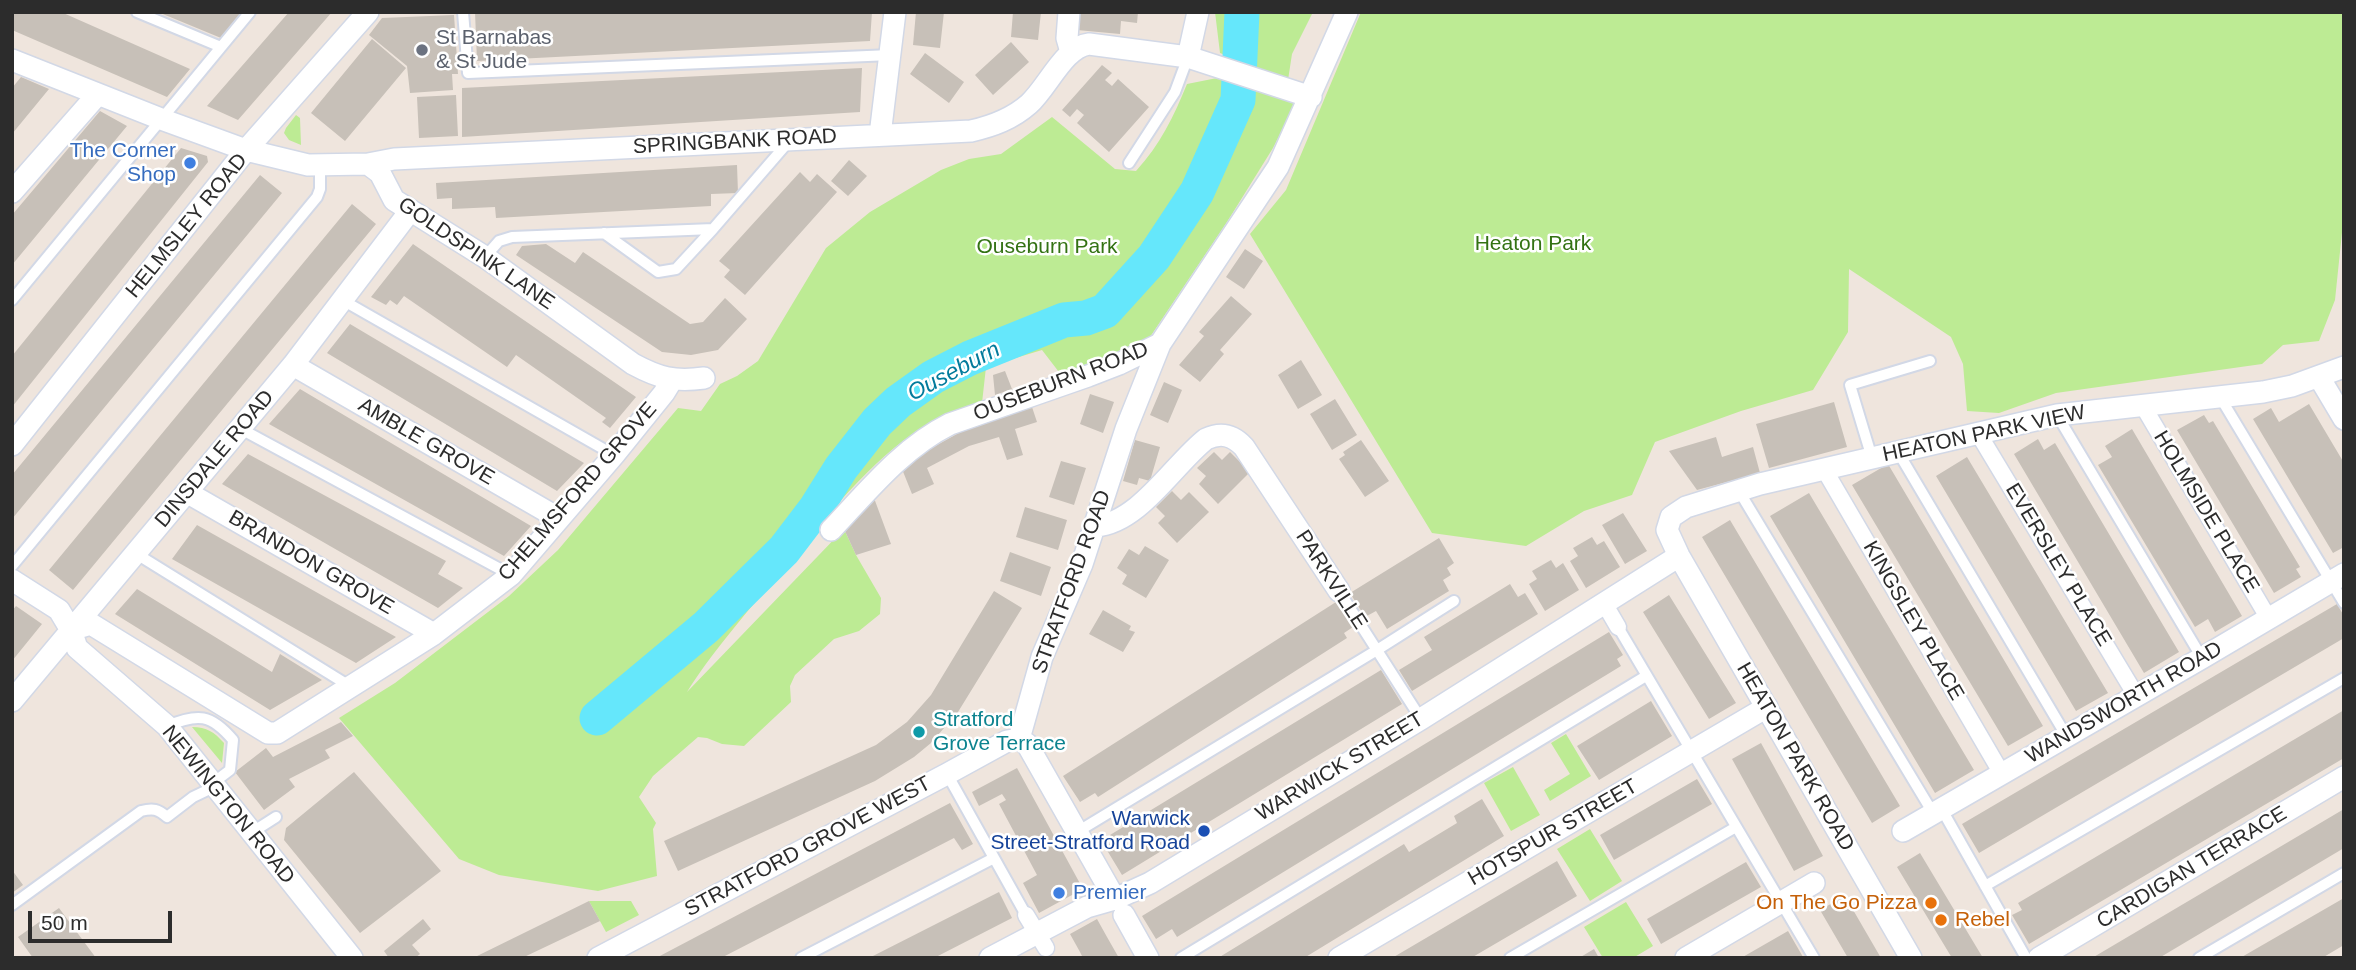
<!DOCTYPE html>
<style>
body{margin:0}
#map{position:relative;width:2356px;height:970px;overflow:hidden;background:#efe5dd;font-family:Helvetica,sans-serif}
canvas{display:block}
.frame{position:absolute;inset:0;border:14px solid #2c2c2c;pointer-events:none}
.scale{position:absolute;left:28px;top:911px;width:144px;height:32px;box-sizing:border-box;border:4px solid #2c2c2c;border-top:0;padding-left:9px;font-size:21px;line-height:24px;white-space:nowrap;color:#2c2c2c;-webkit-text-stroke:5px #fff;paint-order:stroke}
</style>
<div id="map">
<canvas width="2356" height="970"></canvas>
<div class="frame"></div>
<div class="scale">50 m</div>
</div>
<script>
const ctx = document.querySelector('canvas').getContext('2d');
ctx.lineJoin = 'round';
function fillPath(path, color) { ctx.fillStyle = color; ctx.fill(path, 'evenodd'); }
function stroke(path, color, width, dash) { ctx.strokeStyle = color; ctx.lineWidth = width; ctx.lineCap = dash ? 'butt' : 'round'; ctx.setLineDash(dash || []); ctx.stroke(path); }
function label(font, color, halo, rows, align = 'center') {
  ctx.font = font + ' Helvetica,sans-serif'; ctx.lineWidth = 5; ctx.setLineDash([]); ctx.textBaseline = 'middle'; ctx.strokeStyle = halo; ctx.fillStyle = color; for (const [text, x, y, turn = 0] of rows) {
    ctx.save(); ctx.translate(x, y); ctx.rotate((+turn || 0) * Math.PI / 180); ctx.textAlign = isNaN(turn) ? turn : align; if (halo) ctx.strokeText(text, 0, 0); ctx.fillText(text, 0, 0); ctx.restore();
  }
}
const green = new Path2D(`
 M1215 12H1313L1292 54 1288 80 1220 53Z
 M1361 12H2344V213L2335 300 2319 341 2283 345 2262 364 2056 393 1999 413 1967 411 1963 364 1951 337 1849 269 1848 332 1813 390 1741 411 1655 442 1632 495 1584 511 1526 546 1432 533 1250 234 1286 190Z
 M1217 78 1296 103 1273 148 1227 222 1150 337 1062 376 1042 350 986 367 982 403C959 412 934 419 914 433 863 468 814 531 775 579 746 613 710 655 687 692L844 529 856 555 881 598 880 614 859 631 834 639 795 675 790 686 791 702 744 746 722 744 707 738 698 737 653 776 639 797 656 823 653 829 657 876 598 891 499 875 459 859 339 718 395 683 509 596 558 550 678 408 701 411 720 384 737 376 758 361 826 248 870 212 941 170 969 159 1001 154 1052 117 1115 169 1136 171C1160 145 1174 116 1187 84Z
 M296 115 300 118 301 145 289 140 284 133 286 128Z
 M192 727C207 727 214 732 224 743L222 763Z
 M1566 734 1591 776 1550 801 1544 790 1570 774 1551 743Z
 M1513 767 1540 815 1511 831 1484 783Z
 M1590 829 1622 881 1590 901 1557 849Z
 M589 901H631L639 915 606 932Z
 M1626 902 1653 946 1633 958H1603L1584 927Z`);
const river = new Path2D(`
 M597 718 706 627 784 550 816 508 841 468 877 422 898 402 933 377 970 358 1064 320 1086 318 1105 311 1154 257 1197 192 1238 100 1242 12`);
const building = new Path2D(`
 M12 12H61L190 69 167 97 12 30Z
 M158 12H242L221 38Z
 M289 12H332L238 120 207 106Z
 M475 12H872L870 41 477 61Z
 M916 12H944L940 48 913 45Z
 M1013 12H1041L1038 40 1011 37Z
 M1079 12H1138L1137 23 1121 21 1120 34 1077 30Z
 M454 15 458 74H452L453 90 410 93 407 66 369 35 382 18Z
 M372 39 406 68 345 141 311 113Z
 M1011 42 1029 62 993 95 975 75Z
 M925 53 964 82 949 103 910 74Z
 M1102 65 1112 73 1105 80 1112 86 1118 79 1149 107 1109 152 1077 123 1084 115 1077 109 1070 117 1062 110Z
 M862 68 860 112 462 137V88Z
 M21 77 49 89 12 134V88Z
 M456 95 458 136 419 138 417 97Z
 M100 111 127 126 12 265V215Z
 M181 148 207 156 208 162 12 407V356Z
 M849 160 867 176 848 196 831 181Z
 M737 165 738 193 711 194V206L496 218 495 207 452 209V198L437 199 436 183Z
 M800 172 810 182 817 174 837 192 745 295 724 277 730 270 719 261Z
 M260 175 282 193 12 519V475Z
 M352 204 376 224 73 590 49 570Z
 M413 244 636 397 610 428 602 422 606 418 516 355 507 367 404 296 397 305 390 300 386 305 371 297Z
 M546 244 575 263 583 252 690 324 703 322 725 298 747 319 718 350 691 355 662 352 516 255 522 246Z
 M1245 249 1263 261 1244 289 1226 277Z
 M1231 296 1252 314 1220 350 1224 354 1200 382 1179 365 1204 336 1199 332Z
 M350 324 584 463 557 491 327 353Z
 M1301 360 1322 395 1298 409 1278 375Z
 M1005 371 1012 389 995 395 993 375Z
 M1164 382 1182 390 1168 423 1150 415Z
 M300 389 531 526 504 556 269 424Z
 M1090 394 1114 402 1103 433 1080 424Z
 M1335 399 1357 435 1332 450 1310 414Z
 M1834 402 1847 447 1769 468 1756 424Z
 M2309 404 2344 463V547L2333 553 2253 419 2271 408 2279 422Z
 M1032 407 1037 422 1015 429 1023 455 1007 460 999 437 969 446 927 468 934 484 912 494 902 469 921 454 964 430Z
 M2204 415 2209 423 2213 421 2300 567 2296 569 2301 577 2274 593 2177 430Z
 M2132 429 2242 616 2215 632 2208 619 2195 627 2098 465 2112 457 2105 446Z
 M1716 437 1722 457 1753 447 1760 473 1697 490 1669 451Z
 M2038 439 2044 450 2055 443 2179 652 2144 673 2014 454Z
 M1135 440 1160 447 1150 481 1139 478 1137 485 1123 481Z
 M1361 440 1389 481 1365 497 1339 459 1345 455 1343 452Z
 M1214 452 1222 460 1230 452 1250 472 1218 504 1199 484 1206 476 1197 468Z
 M248 454 446 561 438 574 463 588 438 608 222 484Z
 M1967 457 2108 693 2076 711 1936 476Z
 M1061 461 1086 468 1074 505 1049 497Z
 M1888 464 2043 726 2008 746 1852 485Z
 M1172 491 1181 500 1189 492 1209 512 1177 543 1158 523 1165 516 1156 507Z
 M1809 493 1974 770 1935 793 1770 516Z
 M874 498 891 544 856 555 844 529Z
 M1025 507 1067 520 1058 550 1016 537Z
 M1623 513 1647 551 1625 564 1602 525Z
 M1730 520 1900 806 1872 823 1702 537Z
 M197 525 396 637 356 663 172 559Z
 M1592 537 1597 545 1604 541 1620 567 1586 588 1570 561 1578 556 1573 548Z
 M1439 538 1454 563 1447 568 1451 575 1443 580 1449 591 1387 629 1376 611 1365 617 1350 593Z
 M1145 546 1169 560 1146 598 1122 584 1127 575 1117 568 1129 549 1139 555Z
 M1010 552 1051 567 1041 596 1000 581Z
 M1551 560 1556 568 1563 563 1579 590 1545 611 1529 584 1537 579 1532 571Z
 M1510 584 1518 597 1525 593 1538 614 1412 691 1399 670 1432 650 1424 637Z
 M137 589 272 672 280 654 322 680 270 710 115 614Z
 M994 591 1022 608 958 712 931 743 914 757 875 781 678 871 664 841 876 745 907 722 931 695Z
 M1669 595 1736 703 1709 719 1643 612Z
 M1336 602 1353 627 1344 633 1347 638 1098 797 1095 793 1080 802 1063 776Z
 M2337 604 2344 616V638L1979 853 1962 824Z
 M16 606 42 624 12 661V611Z
 M1103 610 1131 626 1129 630 1135 632 1123 652 1089 634Z
 M1609 632 1623 655 1617 659 1621 666 1177 937 1172 929 1156 939 1142 916Z
 M1381 670 1402 704 1122 875 1105 847 1113 841 1110 835Z
 M1651 701 1672 736 1599 780 1577 746Z
 M2344 710V758L2029 944 2012 915 2022 910 2018 903Z
 M341 722 353 736 325 750 330 758 289 779 295 787 264 810 235 772 266 748 273 757Z
 M1761 743 1823 856 1794 871 1732 759Z
 M1017 768 1083 889 1039 913 1023 883 1037 875 999 804 1006 800 1002 794 979 806 972 792Z
 M354 772 441 871 360 933 284 840 286 828Z
 M1697 779 1712 804 1614 860 1600 835Z
 M1482 799 1504 836 1304 958H1218L1404 844 1409 852 1457 823 1454 816Z
 M950 803 973 844 962 850 954 838 721 958H656Z
 M2344 809V848L2159 958H2092Z
 M1920 853 1983 958H1952L1897 867Z
 M1557 861 1577 896 1471 958H1392Z
 M1746 862 1761 887 1661 944 1647 919Z
 M12 870 23 885 12 893Z
 M999 892 1012 918 934 958H869Z
 M1845 896 1881 958H1848L1820 910Z
 M2344 898V945L2322 958H2240Z
 M589 901 600 921 522 958H473Z
 M59 908 96 958H33L18 937Z
 M423 919 431 929 412 945 420 954 415 958H389L384 951Z
 M1097 919 1107 937 1119 958H1083L1080 952 1070 934Z
 M1788 931 1803 957 1802 958H1741Z
 M1594 949 1599 958H1579Z`);
const service = new Path2D(`
 M137 12 221 47
 M463 12 468 73 891 55
 M1129 163 1175 92 1188 57
 M604 233 658 272 676 269 713 229
 M485 257 499 241 512 237 713 229 790 140
 M12 300 250 12
 M344 301 614 455
 M2220 397 2344 603
 M2057 415 2202 658
 M241 429 511 575
 M1898 452 2067 737
 M1872 458 1850 385 1930 361
 M1739 491 1933 813
 M135 553 351 687
 M12 566 317 197 320 189V166
 M1339 591 1421 719
 M1618 627 1814 958
 M167 726C198 713 211 714 233 740L230 770 213 783
 M947 774 1026 915
 M1941 808 2026 958
 M1077 832 1377 650 1454 601
 M251 833 276 817
 M1985 886 2344 678
 M12 905 141 811C153 808 158 809 167 817L193 797 216 786
 M801 958 994 858
 M1181 958 1646 676
 M1510 958 1736 827
 M2199 958 2344 873`);
const pedestrian = new Path2D(`
 M2143 406 2269 619
 M1978 433 2137 697
 M1824 469 2002 774
 M1604 603 1618 627
 M1026 915 1046 948`);
const minor = new Path2D(`
 M1069 12 1067 38 1071 52
 M1188 57 1198 12
 M12 60 161 119 246 150 308 165 368 164 380 173 394 200 485 257 633 364C659 378 674 382 704 378
 M880 135 895 12
 M368 164 394 159 971 131C993 126 1012 119 1029 104 1048 87 1064 47 1089 44L1188 57 1311 97
 M12 192 98 94
 M293 365 558 518
 M2319 377 2344 419
 M12 445 246 150 368 12
 M188 493 434 634
 M1096 526C1139 523 1174 464 1206 439 1221 432 1233 435 1244 447L1339 591
 M831 530C867 492 902 448 950 424L1088 376 1119 364 1160 344
 M12 580 59 610 71 630 91 624 268 733H277L434 634 511 575 614 455 664 393 672 380
 M71 630 77 648 167 726 352 958
 M12 701 293 365 410 211
 M1019 739 1042 657 1082 564 1126 429 1160 344 1278 167 1347 12
 M1019 739 1027 744 1115 899
 M1903 831 2202 658 2344 574
 M1124 915 1148 958
 M598 958 947 774 1007 741 1019 739
 M990 958 1087 907 1115 899 1150 883 1421 719 1679 556
 M1339 958 1767 707
 M1686 958 1814 883
 M1911 958 1679 556 1667 530 1671 517 1686 507 1760 484 2057 415 2263 392 2292 386 2344 367
 M2039 958 2344 777`);
const markers = [
 [422,50,7,"#6b7280"],
 [190,163,7,"#3f7fe0"],
 [919,732,7,"#0f9aa8"],
 [1204,831,7,"#1a4fb4"],
 [1059,893,7,"#3f7fe0"],
 [1931,903,7,"#e8710a"],
 [1941,920,7,"#e8710a"]
];
const worshipNames = [
 ["St Barnabas",436,38],
 ["& St Jude",436,62]
];
const streetNames = [
 ["SPRINGBANK ROAD",735,142,-3],
 ["HELMSLEY ROAD",187,226,-51],
 ["GOLDSPINK LANE",476,254,34],
 ["OUSEBURN ROAD",1061,382,-21],
 ["HEATON PARK VIEW",1984,434,-12],
 ["AMBLE GROVE",426,442,30],
 ["DINSDALE ROAD",215,459,-50],
 ["CHELMSFORD GROVE",578,492,-49],
 ["HOLMSIDE PLACE",2206,512,59],
 ["BRANDON GROVE",311,563,30],
 ["EVERSLEY PLACE",2058,565,59],
 ["PARKVILLE",1331,580,57],
 ["STRATFORD ROAD",1072,582,-70],
 ["KINGSLEY PLACE",1913,621,60],
 ["WANDSWORTH ROAD",2124,703,-30],
 ["HEATON PARK ROAD",1795,757,60],
 ["WARWICK STREET",1340,767,-31],
 ["NEWINGTON ROAD",228,805,51],
 ["HOTSPUR STREET",1553,833,-30],
 ["STRATFORD GROVE WEST",808,847,-28],
 ["CARDIGAN TERRACE",2192,868,-31]
];
const shopNames = [
 ["The Corner",176,151],
 ["Shop",176,175],
 ["Premier",1073,893,"left"]
];
const parkNames = [
 ["Heaton Park",1533,244],
 ["Ouseburn Park",1047,247]
];
const cultureNames = [
 ["Stratford",933,720],
 ["Grove Terrace",933,744]
];
const transitNames = [
 ["Warwick",1190,819],
 ["Street-Stratford Road",1190,843]
];
const foodNames = [
 ["On The Go Pizza",1917,903],
 ["Rebel",1955,920,"left"]
];
const waterNames = [
 ["Ouseburn",954,372,-28]
];
fillPath(green, '#bdeb94');
stroke(river, '#65e7fb', 35);
fillPath(building, '#c7c0b8');
stroke(service, '#d2d8e6', 14);
stroke(pedestrian, '#d2d8e6', 19);
stroke(minor, '#d2d8e6', 24);
stroke(service, '#fff', 10);
stroke(pedestrian, '#fff', 16);
stroke(minor, '#fff', 21);
for (const [x, y, r, color] of markers) { const dot = new Path2D(); dot.arc(x, y, r, 0, 2 * Math.PI); ctx.fillStyle = color; ctx.fill(dot); stroke(dot, '#fff', 2.5); }
label('21px', '#5b616d', '#fff', worshipNames, 'left');
label('21px', '#2c2c2c', '#fff', streetNames);
label('21px', '#366cbe', '#fff', shopNames, 'right');
label('21px', '#337213', '#fff', parkNames);
label('21px', '#0d838f', '#fff', cultureNames, 'left');
label('21px', '#164399', '#fff', transitNames, 'right');
label('21px', '#c56008', '#fff', foodNames, 'right');
label('italic 23px', '#027b9c', '#fff', waterNames);
</script>
